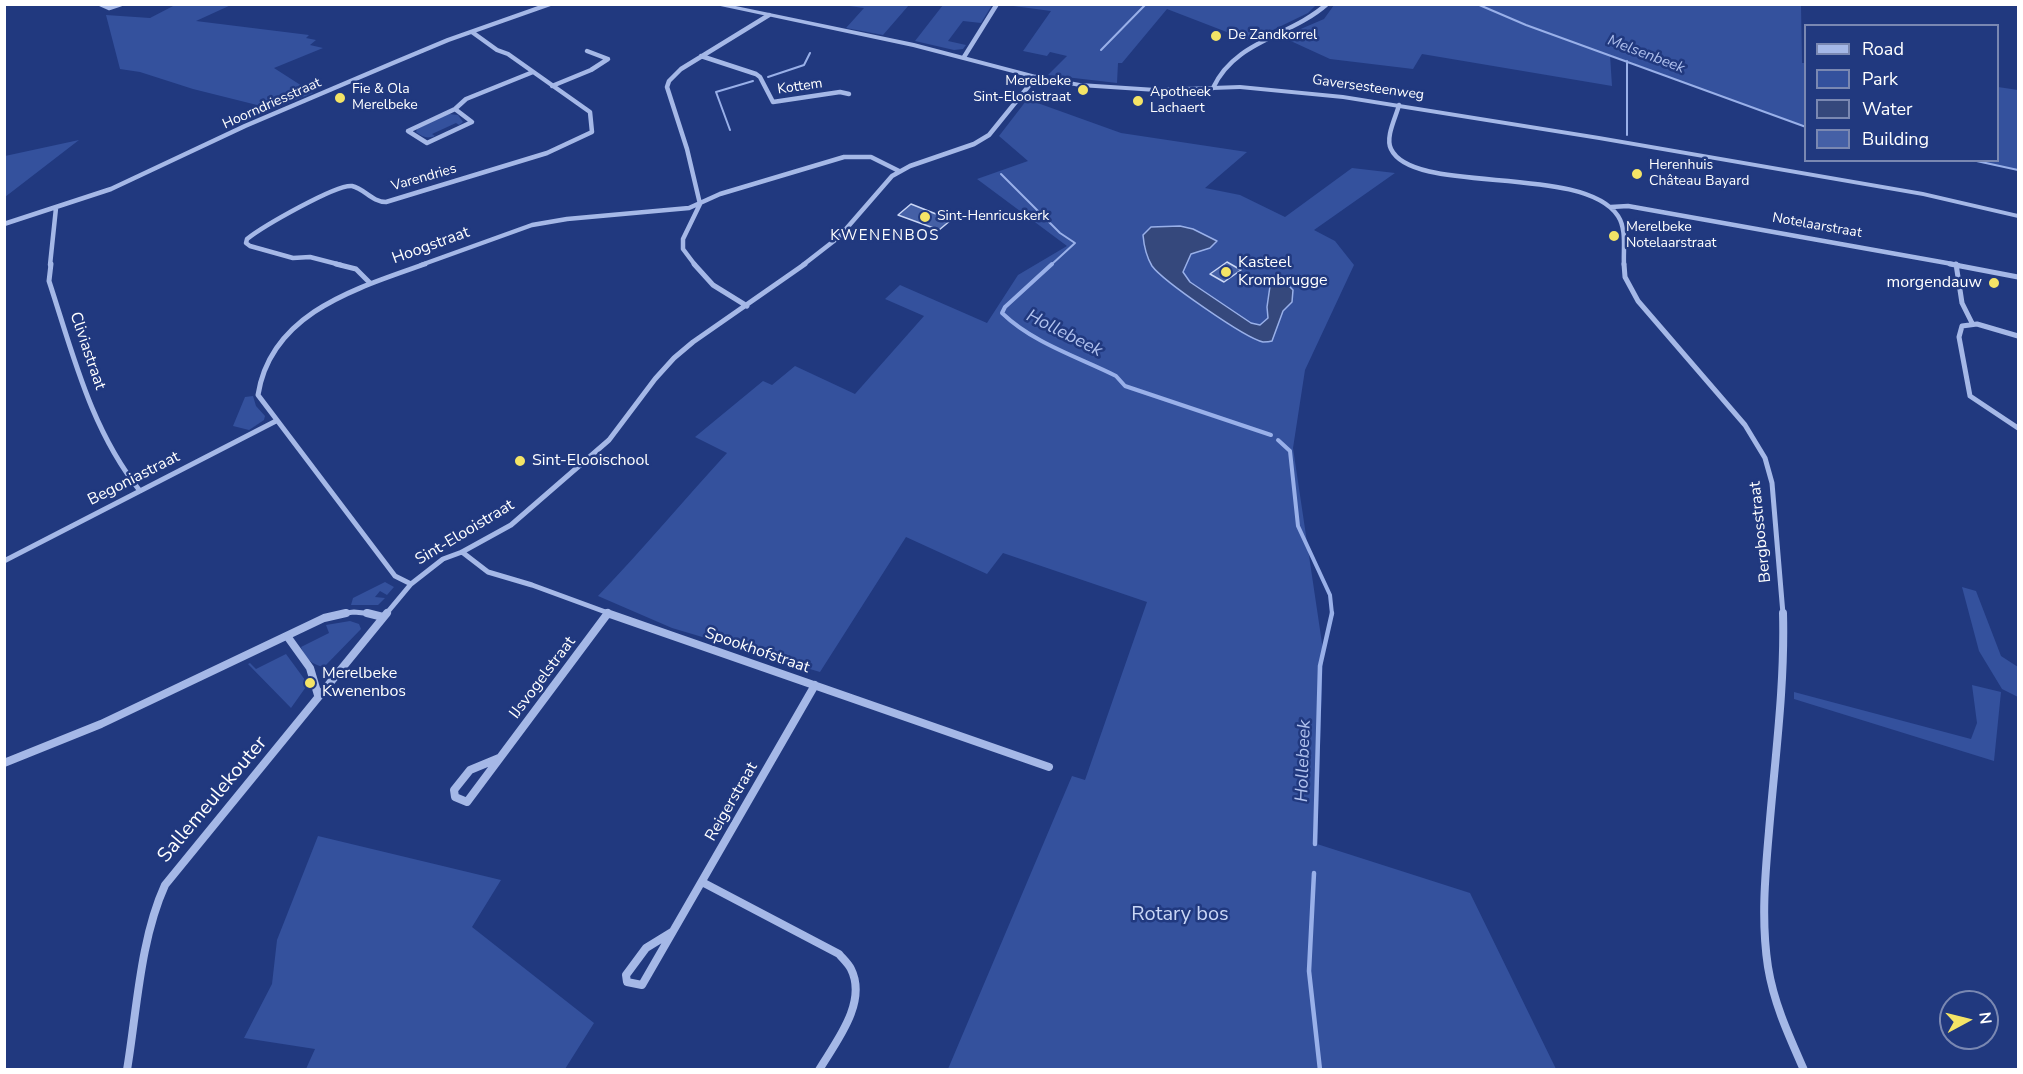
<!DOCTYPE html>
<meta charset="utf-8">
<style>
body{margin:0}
#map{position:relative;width:2023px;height:1074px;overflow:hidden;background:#21397f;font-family:"Nunito Sans",sans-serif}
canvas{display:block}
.frame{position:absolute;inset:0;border:6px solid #fff;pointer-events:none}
.legend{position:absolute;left:1804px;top:24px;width:195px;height:138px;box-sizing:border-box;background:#21397f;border:2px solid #7a88b2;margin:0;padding:8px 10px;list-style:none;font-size:18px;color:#fff}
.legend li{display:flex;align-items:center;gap:12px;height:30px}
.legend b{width:30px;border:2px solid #7a88b2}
.north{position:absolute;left:1939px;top:990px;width:60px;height:60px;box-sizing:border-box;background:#21397f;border:2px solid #7a88b2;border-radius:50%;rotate:83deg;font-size:16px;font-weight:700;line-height:24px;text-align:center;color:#fff}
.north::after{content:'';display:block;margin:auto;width:21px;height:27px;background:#f4e466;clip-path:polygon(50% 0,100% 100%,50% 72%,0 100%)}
</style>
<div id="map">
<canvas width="2023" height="1074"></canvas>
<div class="frame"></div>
<ul class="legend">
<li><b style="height:8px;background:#a5b8e7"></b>Road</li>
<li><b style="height:16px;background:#34519d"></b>Park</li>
<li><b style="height:16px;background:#35487c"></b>Water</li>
<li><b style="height:16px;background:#4560a6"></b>Building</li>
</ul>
<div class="north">N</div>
</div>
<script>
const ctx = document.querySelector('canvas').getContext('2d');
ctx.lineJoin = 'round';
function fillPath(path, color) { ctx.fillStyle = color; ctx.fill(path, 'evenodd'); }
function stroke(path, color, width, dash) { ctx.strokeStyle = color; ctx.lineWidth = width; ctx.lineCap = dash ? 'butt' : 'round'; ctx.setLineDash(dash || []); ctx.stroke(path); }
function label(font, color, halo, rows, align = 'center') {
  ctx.font = font + ' "Nunito Sans",sans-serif'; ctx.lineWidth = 5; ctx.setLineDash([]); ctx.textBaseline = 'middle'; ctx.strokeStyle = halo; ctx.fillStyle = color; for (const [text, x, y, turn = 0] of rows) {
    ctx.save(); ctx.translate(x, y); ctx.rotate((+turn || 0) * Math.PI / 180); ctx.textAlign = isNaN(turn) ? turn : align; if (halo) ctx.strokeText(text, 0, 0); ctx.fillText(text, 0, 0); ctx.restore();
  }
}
const green = new Path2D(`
 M177 4 231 5 196 21 309 35 306 38 316 40 310 45 323 48 274 68 313 93 273 109 193 89 140 72 120 69 106 15 150 18Z
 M842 5 909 4V5L883 35 846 28 864 8Z
 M943 5H992L981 23 963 21 948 41 966 45 963 49 954 50 915 41Z
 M1006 5H1316L1308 13 1250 41 1167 9 1122 63H1118L1117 83 1048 75 1067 56 1050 52 1047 56 1023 51 1051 11Z
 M1334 5H1801L1802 63H1806L1805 127 1610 55 1612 86 1422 54 1413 69 1330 59 1282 37 1324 19Z
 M1998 87 2018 90V170L1972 161 1998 160Z
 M1026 101H1032L1121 133 1247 152 1205 188 1240 195 1285 217 1352 168 1395 173 1314 230 1335 241 1354 265 1305 370 1293 448 1323 650 1317 844 1470 893 1556 1069H948L1072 776 1085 780 1147 602 1003 553 987 574 906 537 820 672 672 628 598 596C643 549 684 500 727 453L695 437 763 381 772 385 795 366 855 394 924 316 885 299 900 285 987 323 1018 275 1067 246 977 179 1028 161 999 136Z
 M449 114 458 115 463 122 459 125 456 123 432 134 435 136C427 139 423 137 416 132L417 129Z
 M79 140 5 197V156Z
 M253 396 256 406 265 416 264 420 249 430 233 426 245 397Z
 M385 582 394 587 387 595 380 591 375 597 385 598 378 605H351L353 598Z
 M1962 587 1976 591 2001 656 2018 667V697L2002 689 1979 651Z
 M350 621 359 624 361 629 324 667C312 665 305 658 301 647L329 633 326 625Z
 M286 654 308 684 291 708 248 664 250 663 256 669Z
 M1972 685 2001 692 1994 761 1794 699V692L1971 739 1977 723Z
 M318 836 501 880 472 927 594 1023 565 1069H306L315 1049 244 1038 272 984 277 940Z`);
const water = new Path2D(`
 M1180 226 1193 229 1217 241 1210 248 1191 254 1183 272 1190 282 1251 323 1260 325 1268 318 1267 307 1270 286 1275 283 1287 284 1293 290 1292 302 1283 311 1272 341C1269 342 1266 342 1263 342 1245 338 1163 281 1152 266 1146 256 1144 247 1143 235L1151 227Z`);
const streamFar2 = new Path2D(`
 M1077 4H1131
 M1477 4 1526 25 1806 127
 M1101 50 1146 4
 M1627 61V135
 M768 77 804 65 810 53
 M730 130 716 92 753 81
 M1972 160 2018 170
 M1001 174 1060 233 1075 243 1051 265`);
const streamFar1 = new Path2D(`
 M1052 264 1005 307 1002 313C1033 343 1078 357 1116 376L1125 386 1271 435
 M1278 440 1290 451 1298 526 1330 595 1332 614`);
const stream = new Path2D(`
 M1315 844 1320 666 1332 613
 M1314 873 1309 971 1320 1070`);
const building = new Path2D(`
 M911 204 951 220 939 230 898 215Z
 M1227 262 1241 270 1224 282 1210 274Z`);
const minorFar2 = new Path2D(`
 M100 4 109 8 121 4
 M701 56 756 74 760 77 773 102 840 92 849 94
 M964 57 997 4
 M552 86 591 70 608 59 587 51
 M1213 88C1235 40 1290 37 1327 4
 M1399 105C1396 117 1385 137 1391 149 1413 196 1583 163 1618 216 1627 230 1623 249 1624 265
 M455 109 472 122 427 143 408 131Z
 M455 109 466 99 533 72
 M1611 207 1628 206 1958 265
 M4 224 111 189 245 126 393 63 448 40 550 4
 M50 265 56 208
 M341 265 310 257 293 258 250 246 246 243 247 239C262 227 336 184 352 186 365 189 372 202 386 202L547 153 592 132 590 112 508 54 497 50 472 32
 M421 265 532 225 567 219 689 208 720 194 844 157H871L899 171
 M695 265 683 249V239L700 204 687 149 667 87 669 81 681 69 769 15
 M803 265 839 237 892 176 910 166 974 144 989 135 1036 77`);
const minorFar1 = new Path2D(`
 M51 264 49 281C73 354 91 430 140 491
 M336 264 356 269 370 283
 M694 264 713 285 747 306
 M1624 264 1625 277 1638 301 1745 425 1765 458 1772 483 1783 614
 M1950 264 2018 277
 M1956 264 1962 303 1972 323
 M2018 336 1977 324 1962 326 1959 337 1970 396 2018 428
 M462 552 488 572 532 585 611 614
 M4 561 276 421
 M411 584 395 576 258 395C271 312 358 288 425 264
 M338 614 354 612 374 614
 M386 614 411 584 443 559 462 552 511 525 609 440 655 379 674 358 693 342 805 264`);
const minor = new Path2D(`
 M367 613 383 617
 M607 613 1049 767
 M1783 613C1785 685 1775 758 1769 831 1765 876 1761 922 1768 967 1774 1004 1789 1036 1804 1070
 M287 636 310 668 318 695
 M499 758 470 770 454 790 455 797 467 802 608 613
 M4 763 101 724 324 618 346 613
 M702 882 839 954C843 959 848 963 851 969 868 1003 835 1043 819 1070
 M672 932 646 948 626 975 627 982 642 985 815 685
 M127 1070C137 1010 140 940 165 885L387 613`);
const tertiary = new Path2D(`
 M711 4H726L914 43 1036 75 1080 83 1156 88 1240 85 1343 95 1599 136 1923 192 2018 214V218L1923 196 1599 140 1343 99 1240 89 1156 92 1080 87 1036 79 913 47Z`);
const markers = [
 [1216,36,6,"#f4e466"],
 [1083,90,6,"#f4e466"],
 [340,98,6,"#f4e466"],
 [1138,101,6,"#f4e466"],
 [1637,174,6,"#f4e466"],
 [925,217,6,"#f4e466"],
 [1614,236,6,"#f4e466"],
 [1226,272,6,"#f4e466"],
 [1994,283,6,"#f4e466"],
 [520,461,6,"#f4e466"],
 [310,683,6,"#f4e466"]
];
const farPoinames = [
 ["De Zandkorrel",1228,36],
 ["Merelbeke",1071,82,"right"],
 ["Sint-Elooistraat",1071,98,"right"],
 ["Fie & Ola",352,90],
 ["Merelbeke",352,106],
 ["Apotheek",1150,93],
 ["Lachaert",1150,109],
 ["Herenhuis",1649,166],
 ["Château Bayard",1649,182],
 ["Sint-Henricuskerk",937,217],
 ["Merelbeke",1626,228],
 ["Notelaarstraat",1626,244]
];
const farStreetnames = [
 ["Kottem",800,87,-8],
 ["Gaversesteenweg",1368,88,8],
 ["Hoorndriesstraat",272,104,-24],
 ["Varendries",424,178,-16],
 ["Notelaarstraat",1817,226,10]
];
const farWaternames = [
 ["Melsenbeek",1646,55,21]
];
const farNeighbourhoodnames = [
 ["KWENENBOS",885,236]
];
const streetNames = [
 ["Hoogstraat",431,246,-20],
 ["Cliviastraat",87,351,71],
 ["Begoniastraat",134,479,-27],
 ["Bergbosstraat",1761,532,-96],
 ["Sint-Elooistraat",465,533,-31],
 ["Spookhofstraat",757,651,19],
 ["IJsvogelstraat",543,678,-53],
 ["Reigerstraat",732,802,-60]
];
const poiNames = [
 ["Kasteel",1238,263],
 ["Krombrugge",1238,281],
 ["morgendauw",1982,283,"right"],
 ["Sint-Elooischool",532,461],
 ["Merelbeke",322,674],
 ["Kwenenbos",322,692]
];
const waterNames = [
 ["Hollebeek",1064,334,27],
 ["Hollebeek",1304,761,-88]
];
const nearStreetnames = [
 ["Sallemeulekouter",213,800,-50]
];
const nearParknames = [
 ["Rotary bos",1180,915]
];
fillPath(green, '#34519d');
fillPath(water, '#35487c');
stroke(water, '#99b0e9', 1.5);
stroke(streamFar2, '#99b0e9', 2);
stroke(streamFar1, '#99b0e9', 4);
stroke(stream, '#99b0e9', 4.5);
fillPath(building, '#4560a6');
stroke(building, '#c9d6f6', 1.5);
stroke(minorFar2, '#a5b8e7', 4.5);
stroke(minorFar1, '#a5b8e7', 5);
stroke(minor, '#a5b8e7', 8);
fillPath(tertiary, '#a5b8e7');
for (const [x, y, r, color] of markers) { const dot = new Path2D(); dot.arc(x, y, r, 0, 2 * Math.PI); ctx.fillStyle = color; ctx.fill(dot); stroke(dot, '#21397f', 2); }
label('14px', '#fff', '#21397f', farPoinames, 'left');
label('14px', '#fff', '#21397f', farStreetnames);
label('italic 15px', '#b1c2ef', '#21397f', farWaternames);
ctx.letterSpacing = '1.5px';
label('15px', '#fff', '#21397f', farNeighbourhoodnames);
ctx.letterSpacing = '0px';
label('16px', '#fff', '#21397f', streetNames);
label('16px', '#fff', '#21397f', poiNames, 'left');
label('italic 18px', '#b1c2ef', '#21397f', waterNames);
label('20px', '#fff', '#21397f', nearStreetnames);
label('20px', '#c9d6f6', '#21397f', nearParknames);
</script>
